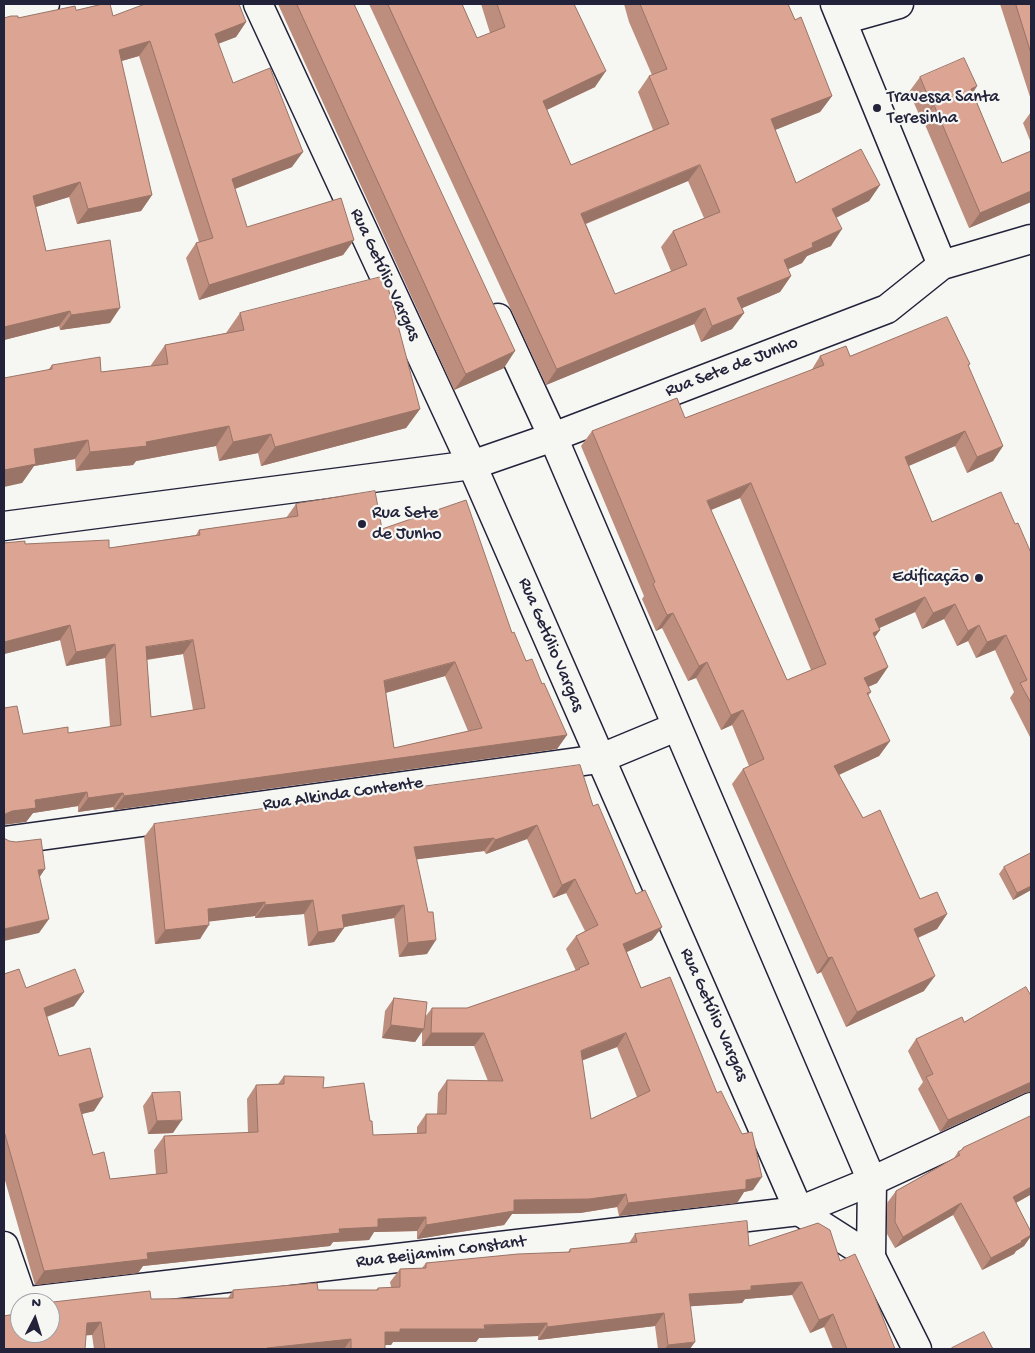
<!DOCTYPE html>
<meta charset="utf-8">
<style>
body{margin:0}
#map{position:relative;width:1035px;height:1353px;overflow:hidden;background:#f6f6f2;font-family:"Gochi Hand",sans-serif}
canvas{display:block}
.frame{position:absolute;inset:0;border:5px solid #22223b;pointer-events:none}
.north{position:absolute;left:10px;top:1293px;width:50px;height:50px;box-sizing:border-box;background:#f6f6f2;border:1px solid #a1a1a9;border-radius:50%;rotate:5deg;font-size:14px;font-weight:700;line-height:20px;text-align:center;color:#22223b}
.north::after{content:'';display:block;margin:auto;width:18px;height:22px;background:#22223b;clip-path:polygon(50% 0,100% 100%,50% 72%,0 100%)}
</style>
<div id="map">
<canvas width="1035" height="1353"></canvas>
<div class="frame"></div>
<div class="north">N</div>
</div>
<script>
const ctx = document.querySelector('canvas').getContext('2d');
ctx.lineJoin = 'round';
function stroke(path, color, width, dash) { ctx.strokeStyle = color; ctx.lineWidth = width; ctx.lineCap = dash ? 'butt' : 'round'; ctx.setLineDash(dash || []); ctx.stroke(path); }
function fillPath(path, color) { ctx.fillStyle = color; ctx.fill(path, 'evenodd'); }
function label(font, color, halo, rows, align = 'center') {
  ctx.font = font + ' "Gochi Hand",sans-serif'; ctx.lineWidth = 4.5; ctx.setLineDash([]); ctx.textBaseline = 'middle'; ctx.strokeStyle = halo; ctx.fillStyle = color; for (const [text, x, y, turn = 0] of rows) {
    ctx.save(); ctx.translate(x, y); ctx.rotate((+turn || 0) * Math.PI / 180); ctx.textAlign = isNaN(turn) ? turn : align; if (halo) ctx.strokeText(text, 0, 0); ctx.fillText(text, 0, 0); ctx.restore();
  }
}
const street = new Path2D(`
 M835 4 942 265
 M842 20 899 4
 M4 526 472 465 553 437 887 309 942 265 1031 239
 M4 841 599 759 676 727
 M4 1246 23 1301
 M871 1257 917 1349
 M4 1304 799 1211 872 1181 1031 1107`);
const secondary = new Path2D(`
 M258 4 472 465 799 1211 871 1257
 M4 16 45 4
 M498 318 553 437 872 1181 871 1257`);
const wall = new Path2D(`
 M278 4H354L504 368 454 390Z
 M369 4H462L477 38 490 33 481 4H574L595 87 547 110 571 165 653 130 638 92 649 76 652 75 629 22 624 4H788L795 20 832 96 820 112 775 130 796 183 880 185 869 201 836 218 831 246 807 256 802 263 788 269 791 276 780 292 742 308 744 313 732 329 701 342 694 324 546 385ZM688 181 704 218 673 231 661 247 671 271 615 294 586 224Z
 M1000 4H1031V100Z
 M76 10 113 16 246 22 236 37 218 44 233 83 292 167 235 189 247 227 354 240 343 255 199 300 186 258 196 243 199 242 139 56 121 61 152 195 141 211 77 224 69 197 36 207 46 251 110 323 60 330 59 326 4 340V18H18Z
 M920 77 977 86 973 93 1002 163 1031 151V202L969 228 923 120 922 121 909 92Z
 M1031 112V143L1023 123Z
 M240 313 420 409 406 428 261 466 258 453 219 461 216 446 136 461 133 465 76 471 75 459 34 466 22 483 48 370 52 365 101 372 151 366V365L165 345 226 333Z
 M820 356H850L970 364 968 366 1003 446 993 461 967 473 955 446 909 466 932 522 1015 524 1031 553V739L1010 698 1014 692 995 650 976 658 968 641 957 646 944 619 922 629 915 612 879 628 880 630 874 637 888 667 877 683 868 687 871 692 868 696 890 741 879 756 839 775 863 818 920 899 947 914 937 929 918 938 924 991 846 1027 821 972 817 974 732 784 743 769 749 766 732 725 721 730 696 678 688 681 662 628 656 631 642 599 644 596 581 446 592 431 685 418 811 371ZM740 498 811 670 787 680 711 510Z
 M296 504 382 529 512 633 526 661 542 684 567 735 557 749 114 810 113 807 78 812V806L33 813 26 822 23 734 68 733 110 727 105 658 66 666 60 640 4 654V543L109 548 196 535 199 530 286 518ZM183 654 193 710 151 717 147 660ZM445 676 468 731 394 748 386 693Z
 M593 806 636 894 662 927 652 940 627 952 641 988 753 1190 744 1192 737 1203 619 1216 617 1207 580 1213 512 1214 504 1225 417 1239V1231L374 1232 369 1240 333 1242 330 1246 143 1266 138 1273 35 1285 4 1177V974L26 988 74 1006 47 1017 59 1056 94 1111 82 1114 93 1155 110 1179 156 1174 154 1150 164 1136 248 1133 247 1099 256 1085 278 1084 284 1076 323 1088 370 1121 373 1135 417 1134V1127L426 1114H437L438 1093 447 1080 488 1081 474 1046H422V1031L415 1042 382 1038 385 1011 394 998 425 1017 432 1008H467L576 971 566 949 576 936 585 931 566 893 553 898 527 839 486 854 484 851 416 859 427 954 399 957 394 918 344 927 334 942 308 946 304 914 255 918V916L209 921 200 939 155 944 144 837 154 824ZM617 1047 637 1097 591 1119 582 1060Z
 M1031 853V890L1013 900 999 874 1004 867Z
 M964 1022 1025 1093 940 1132 918 1089 923 1082 908 1051 916 1039Z
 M152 1093 173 1133 148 1134 143 1106Z
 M1031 1116V1194L1030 1195 1016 1203 1031 1232V1236L1024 1246 1016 1251 1014 1254 982 1270 953 1215 895 1248 887 1234V1203L896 1191 954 1158 958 1152 961 1151 963 1148Z
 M635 1234 749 1246 840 1261 895 1349H833L824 1327 810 1333 792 1295 745 1299 742 1303 690 1306V1349H658L655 1326 538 1340V1336L479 1338 476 1342H393L391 1345H385V1349H94L92 1335 50 1333V1306L53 1302 228 1298 233 1290H376L378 1288 391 1287 390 1282 400 1269 422 1268 426 1263 568 1252 570 1249 629 1243Z`);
const shadedWall = new Path2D(`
 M246 22 236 37 204 49 215 34Z
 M150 41 139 56 108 65 119 50Z
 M606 71 595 87 531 117 543 101Z
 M977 86 966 101 971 89Z
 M832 96 820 112 760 136 771 119Z
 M934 105 923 120 922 121 932 106Z
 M303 152 292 167 221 194 232 179Z
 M700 165 688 181 570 230 581 214Z
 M80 182 69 197 22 211 33 196Z
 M880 185 869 201 821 225 832 209Z
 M1031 191V202L969 228 980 213Z
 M152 195 141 211 77 224 88 209Z
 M842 229 831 246 807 256 802 263 773 276 784 260 812 243Z
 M354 240 343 255 199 300 209 285Z
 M791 276 780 292 726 315 737 298Z
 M120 308 110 323 60 330 71 315Z
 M705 308 694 324 546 385 557 369Z
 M70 311 59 326 4 340V327Z
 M744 313 732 329 701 342 712 326Z
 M515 351 504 368 454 390 466 374Z
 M420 409 406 428 261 466 275 447Z
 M229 426 216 446 136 461 133 465 76 471 90 452Z
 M965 431 955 446 894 472 905 457Z
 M271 434 258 453 219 461 233 442Z
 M88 440 75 459 34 466 22 483 4 487V470L34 449Z
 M1003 446 993 461 967 473 977 457Z
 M751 483 740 498 696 516 707 501Z
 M925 597 915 612 864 635 875 619Z
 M955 604 944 619 922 629 933 613Z
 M673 613 662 628 656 631 667 615Z
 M70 625 60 640 4 654V642Z
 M979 625 968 641 957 646 968 631Z
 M880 630 869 645 873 633Z
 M1006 635 995 650 976 658 987 642Z
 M193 640 183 654 136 661 146 647Z
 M115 644 105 658 66 666 76 652Z
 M455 662 445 676 374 696 384 681Z
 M707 662 696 678 688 681 699 666Z
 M888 667 877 683 854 693 864 678Z
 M743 710 732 725 721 730 731 715Z
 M567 735 557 749 114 810 124 796Z
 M890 741 879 756 823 782 834 766Z
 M87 792 78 806 33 813 26 822 4 825V815L5 814 35 800Z
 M123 793 113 807 78 812 88 798Z
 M537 825 527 839 486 854 495 840Z
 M494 838 484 851 404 861 414 847Z
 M45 869 35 884 38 870Z
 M575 879 566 893 553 898 562 885Z
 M1031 886V890L1013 900 1017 893Z
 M313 900 304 914 255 918 265 905Z
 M265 902 255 916 198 923 208 909Z
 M404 905 394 918 333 929 342 915Z
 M947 914 937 929 903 944 914 929Z
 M49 919 39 933 4 941V929Z
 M209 925 200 939 155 944 165 930Z
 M662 927 652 940 614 958 623 944Z
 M344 928 334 942 308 946 318 932Z
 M436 940 427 954 399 957 408 943Z
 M832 957 821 972 817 974 828 958Z
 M935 976 924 991 846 1027 857 1012Z
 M84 992 74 1006 35 1021 44 1008Z
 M391 1025 424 1029 415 1042 382 1038Z
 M431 1033H484L474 1046H422Z
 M626 1033 617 1047 571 1065 581 1051Z
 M1031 1082V1092L1025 1093 940 1132 948 1120Z
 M103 1097 94 1111 69 1117 79 1104Z
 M182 1120 173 1133 148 1134 157 1121Z
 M762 1177 753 1190 744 1192 737 1203 619 1216 628 1203Z
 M1031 1187V1194L1030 1195 1005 1209 1013 1197Z
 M626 1194 617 1207 580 1213 512 1214 504 1225 417 1239 426 1225 514 1200Z
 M961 1203 953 1215 895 1248 903 1237Z
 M426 1217 417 1231 374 1232 369 1240 333 1242 330 1246 143 1266 138 1273 35 1285 44 1271 147 1253 339 1229 378 1219Z
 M1031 1235V1236L1024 1246 1016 1251 1014 1254 982 1270 991 1258Z
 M802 1282 792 1295 745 1299 742 1303 680 1307 689 1294 751 1286Z
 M664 1313 655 1326 538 1340 547 1327Z
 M833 1314 824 1327 810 1333 819 1320Z
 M101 1322 92 1335 78 1336 87 1323Z
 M547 1323 538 1336 479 1338 476 1342H393L391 1345H376L385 1332 400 1329Z
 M351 1339 344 1349H267V1348Z
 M695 1342 690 1349H665L668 1345Z`);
const building = new Path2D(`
 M103 4H110L113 16 145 4H239L246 22 215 34 233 83 270 68 303 152 232 179 247 227 341 198 354 240 209 285 196 243 213 238 150 41 119 50 152 195 88 209 80 182 33 196 46 251 110 240 120 308 71 315 70 311 4 327V18L11 16H18V18L75 6 76 10Z
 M297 4H354L515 351 466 374Z
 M388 4H462L477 38 505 27 497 4H574L606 71 543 101 571 165 669 124 649 76 667 69 640 4H788L795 20 801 17 832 96 771 119 796 183 861 149 880 185 832 209 842 229 812 243 813 247 784 260 791 276 737 298 744 313 712 326 705 308 557 369ZM700 165 720 212 673 231 687 265 615 294 581 214Z
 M1016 4H1031V53Z
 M964 58 977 86 971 89 1002 163 1031 151V191L980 213 934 105 932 106 920 77Z
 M385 276 420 409 275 447 271 434 233 442 229 426 146 442 147 446 90 452 88 440 34 449 36 464 4 470V378L52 369V365L100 357 101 372 168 364 165 345 244 330 240 313Z
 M947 317 970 364 968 365 1003 446 977 457 965 431 905 457 932 522 1001 492 1015 524 1018 523 1031 553V703L1020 683 1027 680 1006 635 987 642 979 625 968 631 955 604 933 613 925 597 875 619 880 630 873 633 888 667 864 678 871 692 867 693 890 741 834 766 863 818 880 810 920 899 937 892 947 914 914 929 935 976 857 1012 832 957 828 958 743 769 764 759 743 710 731 715 707 662 699 666 673 613 667 615 653 584 655 582 592 431 677 398 685 418 824 365 820 356 846 346 850 356ZM751 483 826 664 787 680 707 501Z
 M375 491 382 529 466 500 512 633 514 632 526 661 532 659 542 684 544 683 567 735 124 796 123 793 88 798 87 792 35 800 36 808 12 811 5 814 4 815V708L17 706 23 734 68 727V733L121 725 115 644 76 652 70 625 4 642V543L25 541V544L109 540V548L200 535 199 530 298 516 296 504ZM193 640 205 708 151 717 146 647ZM455 662 482 728 394 748 384 681Z
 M580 765 593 806 598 804 636 894 645 890 662 927 623 944 641 988 670 977 717 1093 721 1091 742 1134 752 1132 762 1177 746 1180V1189L628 1203 626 1194 589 1199 514 1200V1211L426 1225V1217L378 1219V1227L339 1229 340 1233 147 1253 148 1259 44 1271 4 1131V974L19 969 26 988 75 969 84 992 44 1008 59 1056 90 1048 103 1097 79 1104 93 1155 104 1152 110 1179 167 1173 164 1136 258 1132 256 1085 284 1084V1076L324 1077 323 1088 364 1083 370 1121H372L373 1135 426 1133V1114H446L447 1080 503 1081 484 1033H431L432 1008H467L580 969 579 968 589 964 576 936 598 925 575 879 562 885 537 825 495 840 494 838 414 847 428 912H433L436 940 408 943 404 905 342 915 344 928 318 932 313 900 265 905V902L208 909 209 925 165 930 154 824ZM626 1033 650 1091 591 1119 581 1051Z
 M4 838 9 841 16 842 41 839 45 869 38 870 49 919 4 929Z
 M1031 853V886L1017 893 1004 867Z
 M1026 987 1031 996V1082L948 1120 926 1077 933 1074 916 1039 962 1017 964 1022Z
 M394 998 427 1002 424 1029 391 1025Z
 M180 1092 182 1120 157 1121 152 1093Z
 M1031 1116V1187L1013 1197 1031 1232V1235L1021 1241 1022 1242 991 1258 961 1203 903 1237 895 1222 896 1191 960 1155 958 1152 963 1149V1148Z
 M747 1221 749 1246 818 1223 830 1230 840 1261 855 1254 874 1295 895 1349H847L833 1314 819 1320 802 1282 751 1286V1290L689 1294 695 1342 668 1345 664 1313 547 1327V1323L484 1325 485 1329H400V1332H385V1349H351V1339L267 1348V1349H105L101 1322 87 1323 85 1349H4V1316L20 1313V1333H50V1308L54 1307 53 1302 150 1291 151 1299 233 1298V1290L317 1283 318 1290H378V1288L400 1287V1269L426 1268V1263L518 1254 570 1252V1249L637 1242 635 1234Z
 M984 1332 993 1349H953L952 1348Z`);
const markers = [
 [877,108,5,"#22223b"],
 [362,524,5,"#22223b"],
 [979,578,5,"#22223b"]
];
const poiNames = [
 ["Travessa Santa",887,98],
 ["Teresinha",887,119],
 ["Rua Sete",372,514],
 ["de Junho",372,535],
 ["Edificação",969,578,"right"]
];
const streetNames = [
 ["Rua Getúlio Vargas",384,275,65],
 ["Rua Sete de Junho",732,368,-21],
 ["Rua Getúlio Vargas",550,645,67],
 ["Rua Alkinda Contente",343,795,-8],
 ["Rua Getúlio Vargas",713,1015,66],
 ["Rua Beijamim Constant",441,1253,-7]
];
stroke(street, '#22223b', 31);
stroke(secondary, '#22223b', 31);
stroke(street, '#f6f6f2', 28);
stroke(secondary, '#f6f6f2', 28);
fillPath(wall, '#bd8e7e');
fillPath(shadedWall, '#9a7467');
fillPath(building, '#dca593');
stroke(building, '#9a7467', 1);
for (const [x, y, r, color] of markers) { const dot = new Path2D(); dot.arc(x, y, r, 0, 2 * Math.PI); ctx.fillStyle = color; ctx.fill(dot); stroke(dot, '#f6f6f2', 2); }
label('18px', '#22223b', '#f6f6f2', poiNames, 'left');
label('18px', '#22223b', '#f6f6f2', streetNames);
</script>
